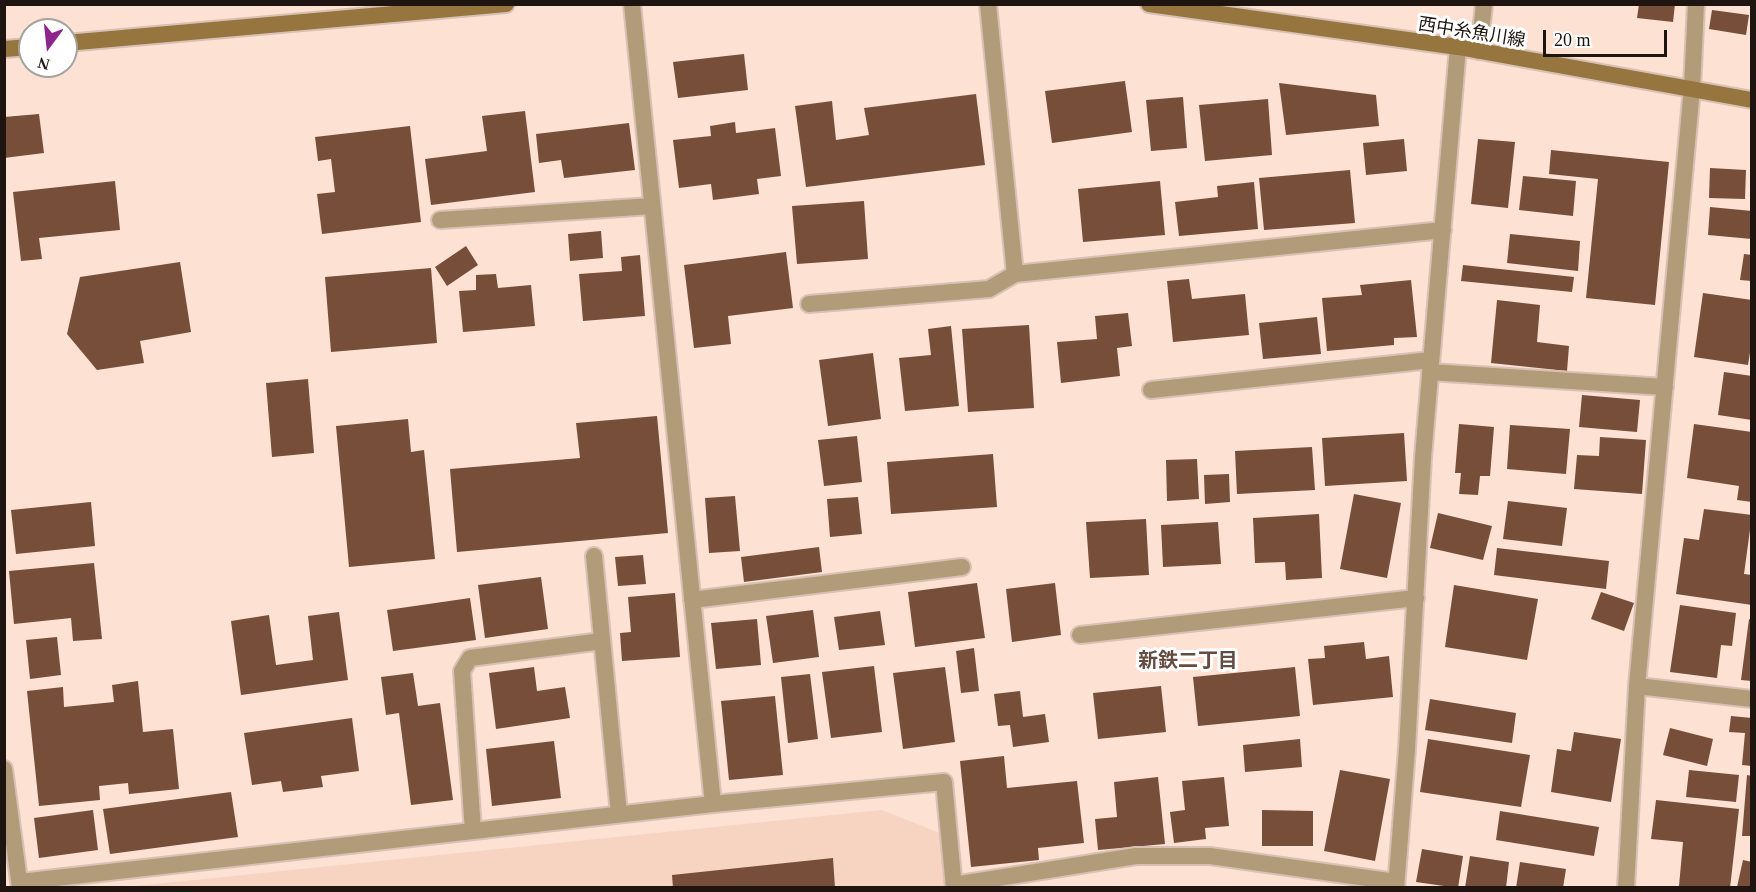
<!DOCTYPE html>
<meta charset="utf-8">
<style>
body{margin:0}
#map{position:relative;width:1756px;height:892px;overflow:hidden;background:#fde1d3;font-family:Georgia,serif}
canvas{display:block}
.frame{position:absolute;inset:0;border:6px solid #1f1510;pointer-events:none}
.north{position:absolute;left:18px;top:18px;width:60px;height:60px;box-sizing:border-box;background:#fff;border:2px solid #a5a19f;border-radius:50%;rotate:195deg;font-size:16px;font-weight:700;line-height:24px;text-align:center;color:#1f1510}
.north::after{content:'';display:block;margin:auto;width:21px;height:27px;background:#8d268c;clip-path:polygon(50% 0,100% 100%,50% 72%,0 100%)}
.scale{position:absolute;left:1543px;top:30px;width:124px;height:27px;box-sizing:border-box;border:3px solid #1f1510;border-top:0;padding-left:8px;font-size:18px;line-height:21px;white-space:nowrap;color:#1f1510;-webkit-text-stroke:4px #fff;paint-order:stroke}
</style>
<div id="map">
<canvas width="1756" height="892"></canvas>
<div class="frame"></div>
<div class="north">N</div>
<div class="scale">20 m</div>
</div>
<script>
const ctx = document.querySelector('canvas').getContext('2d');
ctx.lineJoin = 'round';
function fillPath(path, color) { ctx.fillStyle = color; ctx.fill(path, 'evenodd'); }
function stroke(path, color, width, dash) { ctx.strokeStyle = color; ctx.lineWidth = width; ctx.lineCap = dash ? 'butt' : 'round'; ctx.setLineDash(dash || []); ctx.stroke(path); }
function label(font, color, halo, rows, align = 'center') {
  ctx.font = font + ' Georgia,"Noto Sans JP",serif'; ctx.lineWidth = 6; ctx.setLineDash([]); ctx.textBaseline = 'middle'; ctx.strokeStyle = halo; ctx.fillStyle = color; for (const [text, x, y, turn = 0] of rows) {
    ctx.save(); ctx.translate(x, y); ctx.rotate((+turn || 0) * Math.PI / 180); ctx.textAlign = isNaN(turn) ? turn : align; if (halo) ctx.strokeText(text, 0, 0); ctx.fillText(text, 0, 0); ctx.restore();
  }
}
const built = new Path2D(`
 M882 810 942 834 947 888H115Z`);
const building = new Path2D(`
 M1639 4H1675L1673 22 1637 18Z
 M1712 10 1749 15 1746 35 1709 29Z
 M744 54 748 90 678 98 673 62Z
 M1125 81 1132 132 1052 143 1045 91Z
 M1279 83 1376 95 1379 126 1286 135Z
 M976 94 985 165 806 187 795 106 832 101 836 140 869 135 864 108Z
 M1183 97 1187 148 1151 151 1146 100Z
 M1268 99 1272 155 1205 161 1199 105Z
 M525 111 535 192 431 205 425 159 487 151 482 116Z
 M39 114 44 153 4 158V117Z
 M735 122 736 133 775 128 781 176 757 179 759 194 713 200 711 184 679 188 673 140 711 136 710 126Z
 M629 123 635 170 564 178 561 160 539 163 536 134Z
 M410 126 421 222 322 234 317 194 335 192 331 159 318 161 315 137Z
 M1404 139 1407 171 1366 175 1363 143Z
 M1478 139 1515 142 1508 208 1471 204Z
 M1551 150 1669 162 1655 305 1586 298 1598 179 1549 174Z
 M1710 168 1746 170 1745 199 1709 198Z
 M1350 170 1355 223 1264 230 1259 178Z
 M1523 176 1576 181 1573 216 1519 210Z
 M115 181 120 230 39 238 42 259 21 261 13 192Z
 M1160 181 1165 235 1083 242 1078 189Z
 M1254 182 1258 229 1179 236 1175 202 1218 197 1217 186Z
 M864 201 868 259 797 264 792 206Z
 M1710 207 1752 211V239L1708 235Z
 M601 231 603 258 570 261 568 234Z
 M1510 234 1580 241 1578 271 1507 263Z
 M466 246 478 265 447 286 435 267Z
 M786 252 793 308 728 316 731 344 694 348 684 265Z
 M1744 254 1752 255V281L1740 280Z
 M640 255 645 316 583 321 579 274 622 271 621 257Z
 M180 262 191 332 140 341 144 363 97 370 67 334 80 277Z
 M1463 265 1574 277 1572 292 1461 281Z
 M431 268 437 343 331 352 325 277Z
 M496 274 498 288 531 285 535 326 463 332 459 291 476 290V275Z
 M1189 279 1192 299 1245 294 1249 335 1173 342 1167 281Z
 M1411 280 1417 337 1394 338V345L1327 351 1322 298 1362 295 1360 285Z
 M1703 293 1752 300V340L1748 365 1694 357Z
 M1497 300 1540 305 1537 342 1569 346 1567 371 1491 363Z
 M1128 313 1132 346 1117 348 1120 376 1061 383 1057 342 1097 339 1095 316Z
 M1317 317 1321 354 1263 359 1259 323Z
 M1029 325 1034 408 968 412 962 329Z
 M951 326 959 406 905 411 899 358 931 355 928 329Z
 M873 353 881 419 828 426 819 360Z
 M1724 372 1752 376V420L1718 415Z
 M308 379 314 453 272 457 266 383Z
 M1582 395 1640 400 1637 432 1579 427Z
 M657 416 668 533 457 552 450 469 580 458 576 423Z
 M408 419 411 452 424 450 435 559 349 567 336 426Z
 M1459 424 1494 427 1490 476H1480L1478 495 1459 494 1461 473H1455Z
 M1694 424 1752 432V502L1737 500 1739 486 1687 478Z
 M1510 425 1570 429 1566 474 1507 469Z
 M1404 433 1407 481 1325 486 1322 438Z
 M857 436 862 482 824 486 818 440Z
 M1600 437 1646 440 1642 494 1574 489 1577 455 1599 456Z
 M1312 447 1315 490 1237 494 1235 451Z
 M993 454 997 507 891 514 887 462Z
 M1197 459 1199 499 1167 501 1166 460Z
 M1229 474 1230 502 1205 504 1204 475Z
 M1354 494 1401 503 1387 578 1340 569Z
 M735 496 740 551 709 553 705 498Z
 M858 497 862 534 830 537 827 499Z
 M1508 501 1567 508 1562 546 1503 539Z
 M91 502 95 546 16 554 11 510Z
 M1704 509 1752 515 1744 574 1752 575V605L1676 594 1684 538 1699 540Z
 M1438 513 1492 526 1483 560 1430 548Z
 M1319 514 1322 578 1286 580 1285 562 1255 563 1253 518Z
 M1146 519 1149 575 1090 578 1086 522Z
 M1218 522 1221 564 1163 567 1161 525Z
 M819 547 822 572 744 582 741 557Z
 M1497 548 1609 561 1606 589 1494 575Z
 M643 555 646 584 618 586 615 557Z
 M94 563 102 639 73 641 71 618 14 624 9 571Z
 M541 577 548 629 485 638 478 585Z
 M977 583 985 638 915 647 908 592Z
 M1055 583 1061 635 1012 642 1006 589Z
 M1454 585 1538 599 1527 660 1445 647Z
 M1601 592 1634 603 1624 631 1591 619Z
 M675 593 680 657 622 661 620 633 631 632 628 597Z
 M470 598 476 640 393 651 387 610Z
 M1680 605 1736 613 1732 646 1721 645 1717 678 1670 672Z
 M813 610 819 657 773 663 766 616Z
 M880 611 885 645 839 650 834 617Z
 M339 612 348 680 241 695 231 621 269 615 276 665 313 660 308 616Z
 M757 619 761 665 716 669 711 623Z
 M1749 619 1752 620V681L1741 680Z
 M57 637 61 675 30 679 26 640Z
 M1364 642 1366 659 1389 656 1393 697 1313 705 1308 659 1325 658 1324 646Z
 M974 648 979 691 961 693 956 651Z
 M874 666 882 732 831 738 822 672Z
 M534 667 537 691 565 687 570 718 496 729 489 673Z
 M945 667 955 742 903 749 893 673Z
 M1295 667 1300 716 1198 726 1193 677Z
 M413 673 418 706 440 703 453 800 411 805 399 713 386 715 381 677Z
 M810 674 818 739 788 743 781 677Z
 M138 681 143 732 173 729 179 789 129 794 128 783 99 786 100 800 39 806 27 691 63 687 64 707 114 702 112 685Z
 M1161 686 1166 732 1098 739 1093 693Z
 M1020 691 1023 717 1045 714 1049 742 1013 747 1010 725 998 726 994 694Z
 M775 696 783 775 729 780 721 701Z
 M1430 699 1516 713 1512 743 1425 730Z
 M1731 716 1752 718V766L1742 765 1745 733 1729 732Z
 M352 718 359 771 321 776 323 787 283 792 281 781 252 785 244 733Z
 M1670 728 1713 739 1707 766 1663 755Z
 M1574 732 1621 739 1611 802 1551 792 1557 749 1571 751Z
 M1300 739 1302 767 1245 772 1243 745Z
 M1428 739 1530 755 1521 807 1420 792Z
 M554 741 561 798 492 806 486 749Z
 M1004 756 1007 788 1077 781 1084 843 1038 848 1039 860 971 867 960 761Z
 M1340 770 1390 779 1375 861 1324 851Z
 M1689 770 1739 775 1736 802 1686 797Z
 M1747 775 1752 776V836H1742Z
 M1158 777 1165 844 1098 850 1095 819 1117 817 1114 782Z
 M1224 777 1229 826 1205 828 1206 839 1174 843 1170 812 1185 810 1182 781Z
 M231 792 238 837 110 854 103 809Z
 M1656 800 1739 809 1730 888 1679 886 1683 842 1651 839Z
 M93 810 98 850 39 858 34 818Z
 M1262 810 1313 811V846H1262Z
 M1500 811 1599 827 1594 856 1496 840Z
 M1422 849 1463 856 1458 888 1416 882Z
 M1470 856 1509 862 1506 888H1465Z
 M833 858 835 888H673L672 875Z
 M1743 860 1752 862V888L1737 887Z
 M1520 862 1566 869 1563 888H1516Z`);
const minor = new Path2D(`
 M632 4 713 804
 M988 4 1015 274 1443 230
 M1479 51 1484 4
 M440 220 652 206
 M809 304 989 289 1015 274
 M1430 372 1665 387
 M1151 390 1431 360
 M594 556 619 814
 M692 600 962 567
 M1080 635 1416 598
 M1637 686 1752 699
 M473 831 462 671 470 658 602 641
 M20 882 713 804 944 782 954 888
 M954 885 1136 856H1210L1396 882
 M1396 888 1407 749 1423 457 1458 47
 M1626 888 1637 686 1692 88 1696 4`);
const tertiary = new Path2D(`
 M4 769 20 888`);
const secondary = new Path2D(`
 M1149 4 1458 47 1752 100
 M66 43 506 4
 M4 49 30 47`);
const streetNames = [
 ["西中糸魚川線",1472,31,9]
];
const neighbourhoodNames = [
 ["新鉄二丁目",1188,659]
];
fillPath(built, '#f7d4c2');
fillPath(building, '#764e3a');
stroke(minor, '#d9c0b4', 20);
stroke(tertiary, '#d9c0b4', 20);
stroke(secondary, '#d9c0b4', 20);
stroke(minor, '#b29b78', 16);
stroke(tertiary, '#b29b78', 16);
stroke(secondary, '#97753f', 16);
label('18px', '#1f1510', '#fff', streetNames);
label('bold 20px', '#644c41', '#fff', neighbourhoodNames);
</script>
